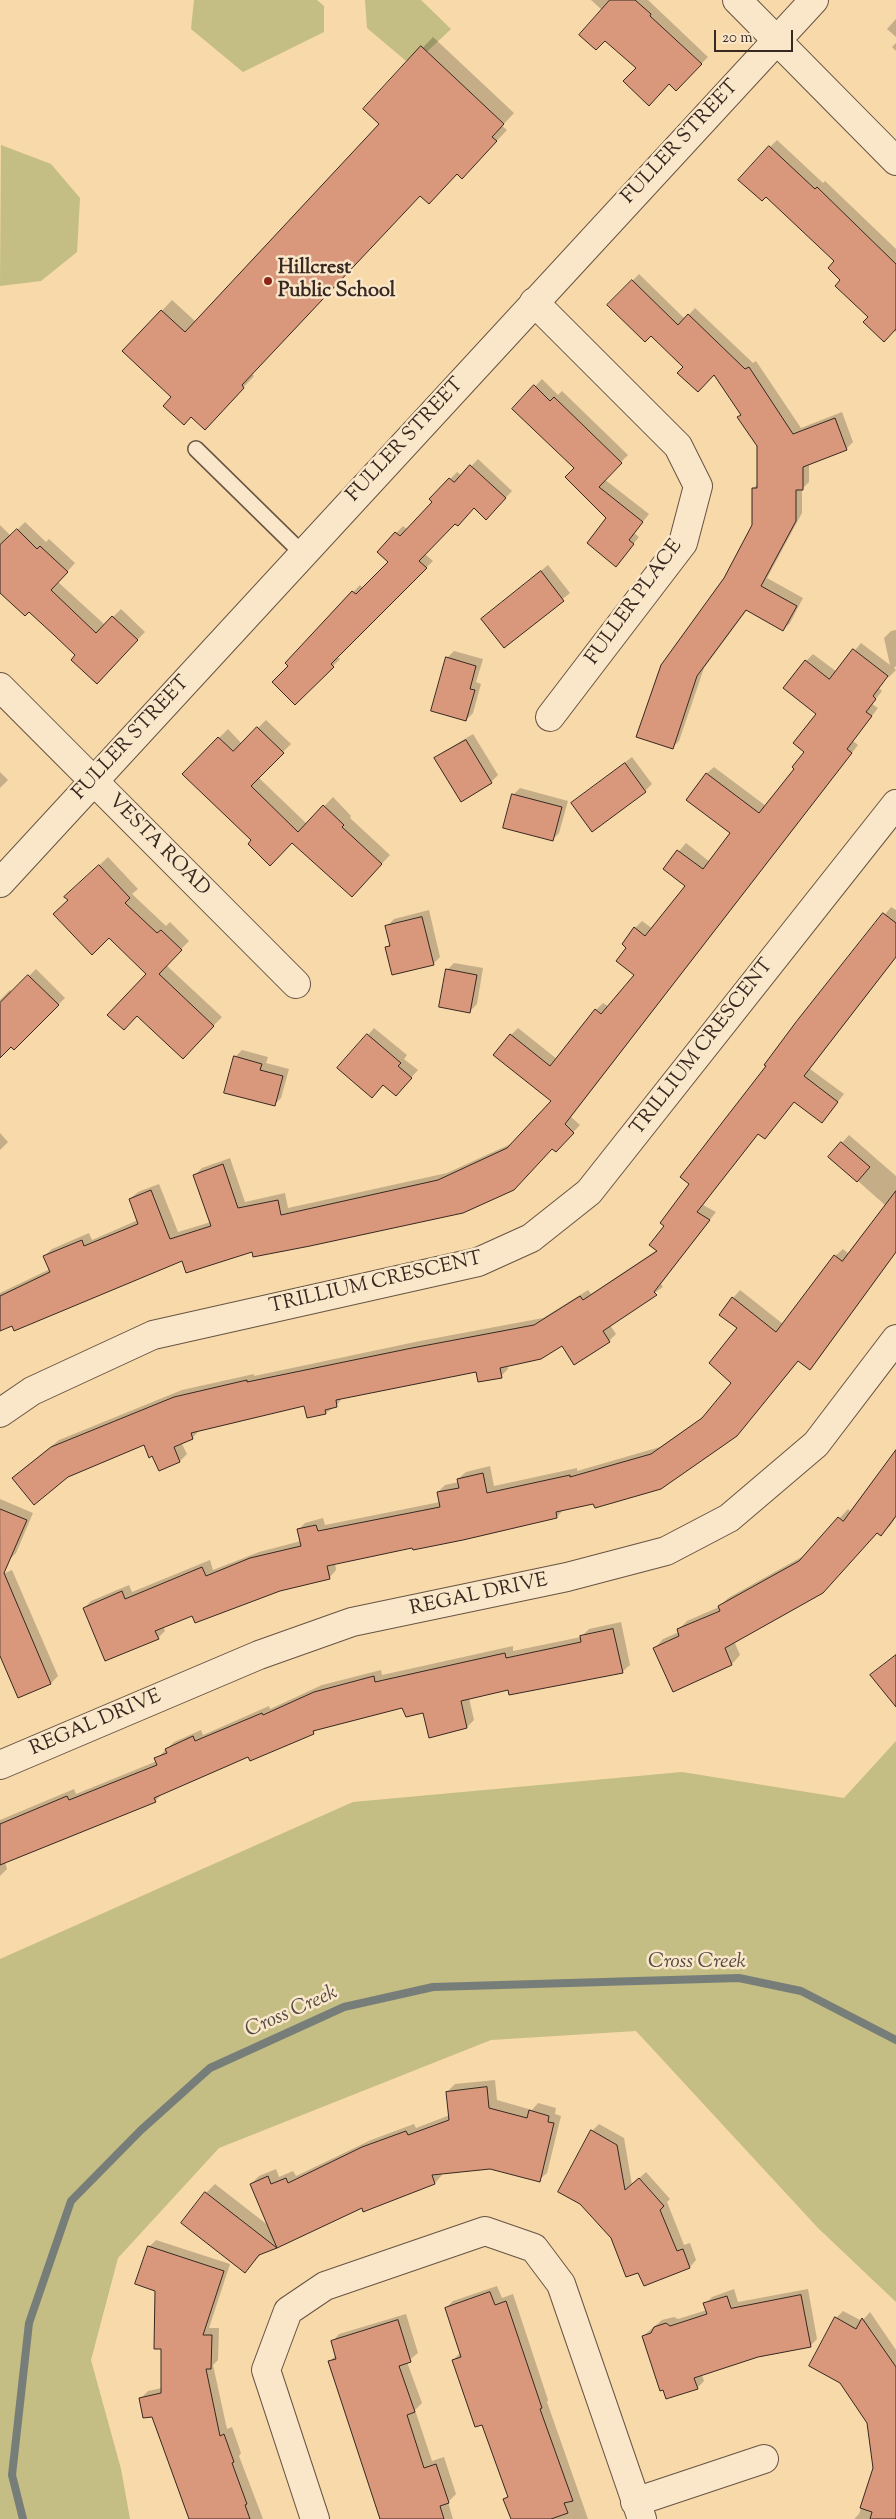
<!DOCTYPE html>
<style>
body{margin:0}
#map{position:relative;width:896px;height:2519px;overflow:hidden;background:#f7d9aa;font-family:"Sorts Mill Goudy",serif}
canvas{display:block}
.scale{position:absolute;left:714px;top:30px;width:79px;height:22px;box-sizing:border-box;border:2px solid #372821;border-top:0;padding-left:6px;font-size:15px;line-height:18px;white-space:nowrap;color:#372821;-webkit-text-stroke:4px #fae6c8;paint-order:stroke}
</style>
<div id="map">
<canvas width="896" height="2519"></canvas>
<div class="scale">20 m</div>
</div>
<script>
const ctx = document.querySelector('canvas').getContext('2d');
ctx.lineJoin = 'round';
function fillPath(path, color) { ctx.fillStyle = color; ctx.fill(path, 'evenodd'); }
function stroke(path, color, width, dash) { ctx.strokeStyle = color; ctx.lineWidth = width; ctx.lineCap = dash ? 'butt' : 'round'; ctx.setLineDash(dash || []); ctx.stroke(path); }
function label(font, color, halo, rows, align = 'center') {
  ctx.font = font + ' "Sorts Mill Goudy",serif'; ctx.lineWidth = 5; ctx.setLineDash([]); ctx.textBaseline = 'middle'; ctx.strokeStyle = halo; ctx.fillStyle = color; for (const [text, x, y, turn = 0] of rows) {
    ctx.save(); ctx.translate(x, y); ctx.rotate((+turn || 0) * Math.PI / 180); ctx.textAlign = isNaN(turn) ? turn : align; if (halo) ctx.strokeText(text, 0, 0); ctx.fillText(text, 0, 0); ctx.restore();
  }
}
const green = new Path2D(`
 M194 0H317L324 6V32L243 72 191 29Z
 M365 0H421L451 29 412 66 367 28Z
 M1 145 51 164 80 198 77 252 41 281 0 286Z
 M896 1741V2302L818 2228 636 2031 491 2040 219 2148 118 2258 91 2360 121 2469 130 2519H0V1959L353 1802 682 1772 844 1798Z`);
const shadow = new Path2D(`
 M591 0H648L708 57 676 89 669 83 637 68 602 10Z
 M896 19V37L887 29Z
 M433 37 514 113 502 126 507 130 472 167 420 194 252 374 254 376 215 418 173 397 124 351 172 300 196 322 381 124 364 109Z
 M896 43V51L892 47Z
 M777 140 823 183 825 181 896 249V332L870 317 842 279 836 261 770 147Z
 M639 274 685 319 695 308 753 363 756 361 801 428 842 412 853 442 846 449 809 463V482L802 489V513L767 578 803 598 790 623 783 630 747 610 704 668 679 741 672 748 725 579 753 525V489L758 483V446L739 417 742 414 715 373 685 367 652 334 609 305Z
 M542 379 558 395 562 391 628 455 604 479 649 514 634 533 639 537 616 565 608 518 575 468 514 409Z
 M478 459 512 491 493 511 474 507 455 522 425 554 433 561 337 657 340 659 295 704 322 628 320 626 360 585 363 588 390 562 378 552 403 526 408 530 434 502 431 499 457 472 462 476Z
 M25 522 46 542 49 539 75 563 58 582 105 625 121 609 145 632 105 674 77 655 29 610 0 592V525L11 536Z
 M548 565 570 593 504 646 482 619Z
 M896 630V666L894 668 896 670 889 677 870 680 882 691 872 704 878 708 853 741 858 745 571 1117 580 1125 563 1143 253 1250 183 1259 0 1330V1293L50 1269 44 1256 52 1249 89 1233 92 1240 138 1220 130 1199 138 1192 159 1184 178 1232 211 1222 195 1175 202 1168 230 1158 245 1202 285 1193 288 1208 447 1173 515 1142 553 1101 511 1035 518 1028 557 1059 596 1010 603 1003 609 1007 635 974 627 948 635 928 642 921 653 929 687 886 664 869 686 843 710 862 732 833 706 774 714 767 766 806 796 769 806 752 818 713 806 661 813 654 837 672 861 643 890 665 884 638 891 631Z
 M454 651 483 659 476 682 481 684 473 713 466 720 447 658Z
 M266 720 291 744 258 777 307 824 333 797 351 816 350 818 390 855 360 887 292 841 253 840 183 774 228 729 242 744Z
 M473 734 498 775 491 782 436 759 443 752Z
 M632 757 652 784 645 791 573 803Z
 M0 772 8 780 0 788Z
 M520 788 568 801 559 833 552 840 513 795Z
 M108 857 138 889 132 894 166 926 170 922 189 941 166 965 222 1017 183 1057 148 974 69 900 74 889Z
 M891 907 896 910V957L810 1069 844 1094 822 1122 794 1101 765 1138 758 1133 703 1205 716 1212 661 1284 663 1287 610 1325 616 1334 609 1341 562 1344 507 1365 508 1369 501 1376 477 1371 343 1397 336 1406 326 1413 305 1404 199 1431 192 1438 181 1442 187 1454 180 1461 153 1454 144 1444 21 1471 59 1440 182 1390 254 1374V1376L420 1341 543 1318 588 1290 591 1294 657 1250 666 1226 691 1184 767 1066 797 1023Z
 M429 910 440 957 433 964 387 947 391 943 387 926 394 919Z
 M454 963 483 968 477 1004 470 1011 447 970Z
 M36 969 65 998 14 1048 11 1045 0 1056V1000L10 990 12 993Z
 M374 1028 407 1055 404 1059 418 1070 403 1087 384 1084 339 1068Z
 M242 1050 268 1057 266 1063 289 1069 281 1098 274 1105 235 1057Z
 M0 1133 8 1142 0 1150Z
 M849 1135 896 1176V1252L817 1361 810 1368 799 1360 744 1427 594 1502 564 1509 557 1517 335 1563 336 1570 329 1578 193 1614 163 1626 165 1631 158 1638 84 1608 91 1601 129 1585 132 1592 210 1560 213 1570 259 1552 301 1541 298 1530 305 1523 323 1518 325 1525 440 1502 438 1492 445 1485 459 1482 458 1479 466 1472 490 1466 494 1486 577 1468V1471L660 1447 708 1414 733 1383 738 1328 721 1314 733 1298 740 1290 783 1324 835 1256 843 1249 849 1254 886 1206 830 1156Z
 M896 1452V1517L890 1526 881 1534 878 1532 734 1641 740 1655 732 1664 673 1690 655 1648 663 1639 679 1632 678 1630 687 1621 719 1607 728 1598 807 1554 848 1509 851 1512Z
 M0 1499 33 1513 16 1553 9 1560 0 1556Z
 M12 1570 58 1676 51 1683 18 1696 0 1652V1575Z
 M621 1622 630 1665 622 1672 509 1688 469 1698 474 1720 467 1727 402 1706 318 1728 313 1733 249 1756 162 1794 155 1801 5 1862 7 1869 0 1876V1820L74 1789 76 1794 157 1761 156 1759 174 1742 201 1730 203 1735 269 1706 270 1709 322 1685 381 1670 382 1675 513 1646V1651L581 1637 589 1629Z
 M495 2080 497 2100 532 2110 538 2103 556 2108 555 2114 561 2116 547 2173 539 2180 490 2168 441 2173 442 2175 435 2183 362 2207 262 2253 245 2271 206 2193 215 2184 269 2226 251 2184 259 2176 276 2169 279 2177 293 2171 296 2176 371 2140 414 2124 416 2128 450 2115 447 2092 455 2084Z
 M599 2124 624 2138 632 2185 646 2172 670 2199 667 2202 684 2245 690 2243 696 2260 690 2267 644 2284 592 2131Z
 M156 2240 230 2264 209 2328H219L218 2360 213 2365 227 2429 232 2427 241 2453 239 2456 263 2519H191L152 2415 141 2398 148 2391 162 2388V2348L156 2290 149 2247Z
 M497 2286 502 2298 513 2294 548 2400 547 2402 588 2519H512L505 2499 509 2495 483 2423 453 2360 460 2353 446 2308 453 2301Z
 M734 2289 738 2302 808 2289 817 2339 810 2346 758 2356 702 2375 704 2381 697 2388 643 2336 662 2320 674 2317 678 2319 707 2310 705 2304 712 2297Z
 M843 2311 862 2321 870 2312 896 2350V2409L836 2318Z
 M406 2314 418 2353 407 2362 422 2403 415 2410 432 2461 444 2457 456 2494 448 2502 453 2519H381L329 2362 336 2355 332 2342 339 2334Z
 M870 2482H896V2519H854L859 2514Z`);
const stream = new Path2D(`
 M23 2519 12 2475 29 2323 71 2201 141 2130 210 2068 344 2007 433 1987 739 1978 801 1991 896 2040`);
const building = new Path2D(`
 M610 0H635L651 14 650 16 702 64 676 91 669 84 649 106 623 81 636 68 605 41 596 50 579 35Z
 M421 46 504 124 492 137 497 141 462 179 457 174 429 204 420 196 242 385 244 388 205 430 191 417 184 425 163 406 171 397 122 351 161 310 185 332 379 124 363 109Z
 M769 146 815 189 817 187 896 264V329L884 342 863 322 868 317 835 286 840 280 828 268 834 261 766 197 762 201 738 180Z
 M632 280 678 325 688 314 745 369 749 367 793 434 835 418 847 450 803 467V490H796V521L761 586 797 606 783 631 746 610 697 676 673 749 636 737 661 665 724 578 752 525V488H757V446L737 417 741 415 714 375 698 392 677 373 683 367 651 336 645 342 607 305Z
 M534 385 550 401 554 397 622 463 599 487 643 522 629 540 634 544 616 567 587 543 606 518 565 477 574 468 512 409Z
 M470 465 506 498 486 520 474 508 458 526 455 524 419 561 427 568 331 664 334 667 295 705 272 682 288 666 285 663 352 591 356 594 388 562 377 552 395 532 400 536 432 502 429 499 449 478 454 482Z
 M17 529 37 549 40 546 68 572 51 590 96 633 112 616 138 640 97 684 71 660 75 655 54 635 29 612 25 616 0 593V545Z
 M541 571 564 601 504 648 481 619Z
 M853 649 888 676 873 696 876 699 866 712 872 716 847 749 852 753 565 1124 574 1133 556 1152 552 1149 514 1190 463 1213 310 1246 253 1257 252 1252 186 1273 182 1261 14 1331 12 1326 0 1331V1296L50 1272 43 1256 82 1240 84 1246 138 1224 129 1199 151 1190 170 1239 211 1226 193 1175 223 1164 238 1208 278 1200 281 1215 438 1180 507 1148 551 1101 493 1055 510 1034 550 1066 595 1009 601 1014 634 975 616 961 626 948 622 944 634 927 645 936 685 886 663 869 677 850 703 869 730 833 686 800 706 773 759 813 794 769 792 767 804 752 793 743 816 714 783 688 805 660 829 679Z
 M446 657 476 666 470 689 475 690 466 721 431 711Z
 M257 727 284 753 251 786 298 832 323 805 344 825 342 827 382 864 352 897 292 843 270 866 248 844 251 840 182 774 218 737 233 751Z
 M466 740 492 783 461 802 434 758Z
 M625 763 646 792 592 832 571 803Z
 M512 794 562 807 553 841 503 828Z
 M99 865 130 898 125 903 157 933 161 930 182 950 159 974 214 1026 183 1059 137 1016 124 1030 107 1015 146 974 109 938 92 955 53 914 68 900 64 897Z
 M883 913 896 923V957L804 1076 838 1102 822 1123 794 1102 765 1139 758 1134 697 1212 710 1220 654 1292 657 1295 603 1331 610 1342 574 1365 562 1346 541 1359 500 1368 502 1378 478 1382 476 1372 336 1400 337 1407 325 1410 326 1414 307 1418 304 1406 191 1433 193 1439 174 1447 180 1462 159 1471 152 1456 149 1458 144 1445 68 1477 34 1505 12 1478 51 1447 174 1397 247 1380V1382L412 1348 534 1325 580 1296 583 1300 657 1251 649 1245 664 1226 660 1223 689 1184 680 1177 766 1066 764 1065 796 1022Z
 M422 917 434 965 392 975 385 947 390 946 385 926Z
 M446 969 477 975 470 1013 439 1007Z
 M28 975 59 1005 14 1050 11 1047 0 1058V1003Z
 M367 1034 401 1063 398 1066 412 1078 396 1096 383 1085 372 1098 337 1068Z
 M234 1056 262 1064 260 1070 283 1076 275 1106 224 1093Z
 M841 1142 870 1167 857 1182 828 1157Z
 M896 1191V1252L810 1370 798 1361 737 1436 661 1489 595 1508 593 1504 556 1512 557 1518 463 1540 413 1550 412 1548 327 1566 330 1579 280 1591 195 1623 192 1616 155 1631 159 1639 105 1661 83 1608 122 1591 125 1599 202 1567 206 1576 250 1558 301 1546 297 1529 316 1525 318 1531 440 1507 437 1492 459 1488 457 1479 483 1473 487 1493 570 1475V1477L651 1454 702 1418 731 1383 709 1363 737 1328 719 1315 732 1297 776 1332 834 1255 842 1261Z
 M896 1450V1516L881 1536 877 1533 823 1593 725 1648 732 1665 673 1692 653 1648 679 1636 677 1629 720 1611 718 1606 799 1561 838 1517 843 1521Z
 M0 1509 27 1520 4 1573 51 1684 18 1698 0 1656Z
 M613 1629 623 1673 509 1695 508 1690 461 1701 467 1728 429 1738 423 1713 406 1717 402 1708 313 1731 314 1734 250 1761 248 1757 154 1798 156 1802 0 1865V1824L67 1796 69 1800 157 1765 154 1758 167 1753 165 1749 193 1736 195 1741 262 1713 263 1715 314 1692 374 1676 375 1682 505 1653 506 1658 581 1642 580 1636Z
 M896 1655V1707L870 1675Z
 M487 2087 489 2108 527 2118 529 2110 549 2116 548 2122 554 2123 540 2182 490 2169 432 2175 435 2184 363 2212 362 2208 277 2248 250 2184 268 2176 271 2184 286 2178 288 2183 362 2147 406 2131 408 2135 449 2120 446 2092Z
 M591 2130 617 2145 625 2190 639 2178 664 2206 660 2210 677 2251 683 2249 690 2268 644 2286 638 2273 626 2277 611 2238 580 2204 558 2192Z
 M205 2192 277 2248 259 2255 245 2273 181 2223Z
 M148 2246 224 2271 203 2335H212L211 2369H206L220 2436 224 2434 234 2462 232 2463 247 2504 245 2505 250 2519H189L152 2417 143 2418 139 2398 161 2393V2349H154L155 2291 135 2284Z
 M490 2292 495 2305 506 2301 542 2408 540 2409 573 2501 564 2503 568 2513 551 2519H511L503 2499 508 2497 482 2425 475 2427 452 2360 461 2357 445 2308Z
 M801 2295 811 2347 758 2357 694 2378 698 2389 666 2399 663 2390 660 2391 642 2336 651 2333 654 2327 666 2323 670 2326 707 2314 703 2303 727 2296 731 2308Z
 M835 2317 856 2329 862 2318 896 2367V2519H870L872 2512 860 2508 873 2468 867 2423 840 2383 809 2366Z
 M398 2320 411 2362 399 2366 415 2412 407 2415 424 2468 436 2464 449 2503 440 2506 444 2519H380L328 2361 336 2359 331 2341Z`);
const service = new Path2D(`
 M196 449 302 553`);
const minor = new Path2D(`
 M737 0 896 161
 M534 302 678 446 698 486 683 543 550 717
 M0 687 296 984
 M0 1413 32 1391 153 1335 478 1262 531 1238 589 1192 896 804
 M0 1765 259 1655 352 1622 567 1577 666 1551 729 1518 816 1444 896 1339
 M635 2502 764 2459
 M315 2519 266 2370 288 2311 325 2286 485 2231 534 2248 561 2284 642 2519`);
const tertiary = new Path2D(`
 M0 883 814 0`);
const markers = [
 [268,281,5,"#8f2418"]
];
const streetNames = [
 ["FULLER STREET",681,143,-47],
 ["FULLER STREET",406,441,-47],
 ["FULLER PLACE",635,603,-54],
 ["FULLER STREET",132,739,-47],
 ["VESTA ROAD",158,846,45],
 ["TRILLIUM CRESCENT",703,1048,-52],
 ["TRILLIUM CRESCENT",376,1284,-13],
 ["REGAL DRIVE",479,1596,-12],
 ["REGAL DRIVE",96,1724,-23]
];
const poiNames = [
 ["Hillcrest",278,270],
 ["Public School",278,293]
];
const waterNames = [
 ["Cross Creek",697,1963],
 ["Cross Creek",292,2013,-24]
];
fillPath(green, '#c4bd84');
fillPath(shadow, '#0003');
stroke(stream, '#777e79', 8);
fillPath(building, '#d9987b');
stroke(building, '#372821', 1);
stroke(service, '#675443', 18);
stroke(minor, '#675443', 30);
stroke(tertiary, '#675443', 30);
stroke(service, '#fae6c8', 15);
stroke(minor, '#fae6c8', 28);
stroke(tertiary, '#fae6c8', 28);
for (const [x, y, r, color] of markers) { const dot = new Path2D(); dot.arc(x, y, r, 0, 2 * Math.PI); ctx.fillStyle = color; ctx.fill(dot); stroke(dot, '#fae6c8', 2); }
label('20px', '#372821', '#fae6c8', streetNames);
label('bold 20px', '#372821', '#fae6c8', poiNames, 'left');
label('italic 21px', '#524c46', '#fae6c8', waterNames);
</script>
